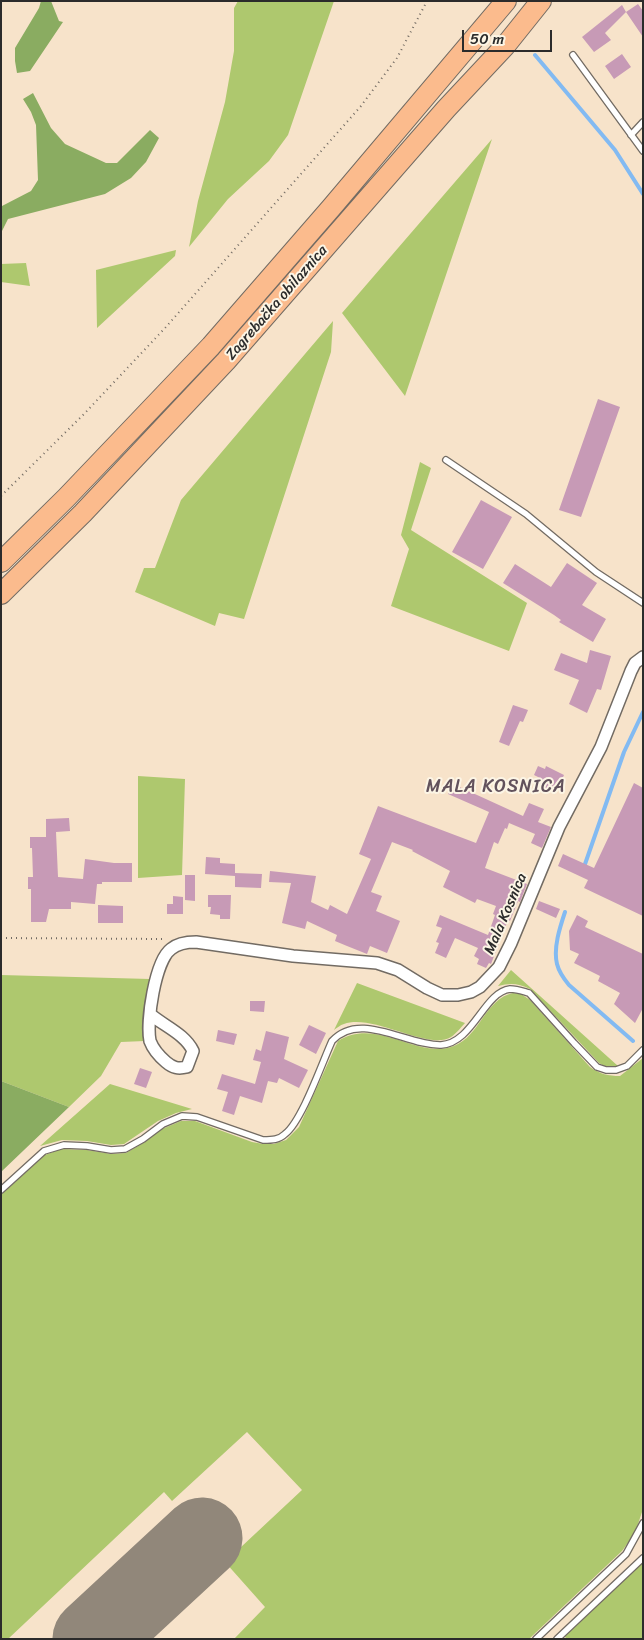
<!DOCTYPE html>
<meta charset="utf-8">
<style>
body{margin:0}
#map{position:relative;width:644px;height:1640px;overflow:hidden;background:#f7e3ca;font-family:Sriracha,sans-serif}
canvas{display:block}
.frame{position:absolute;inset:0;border:2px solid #2b2b2b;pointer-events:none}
.scale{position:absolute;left:462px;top:30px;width:90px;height:22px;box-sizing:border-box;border:2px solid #2b2b2b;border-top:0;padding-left:6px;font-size:15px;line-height:18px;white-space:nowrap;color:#2b2b2b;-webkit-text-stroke:4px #fcf5e5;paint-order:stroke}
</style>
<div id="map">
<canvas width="644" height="1640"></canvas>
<div class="frame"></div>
<div class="scale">50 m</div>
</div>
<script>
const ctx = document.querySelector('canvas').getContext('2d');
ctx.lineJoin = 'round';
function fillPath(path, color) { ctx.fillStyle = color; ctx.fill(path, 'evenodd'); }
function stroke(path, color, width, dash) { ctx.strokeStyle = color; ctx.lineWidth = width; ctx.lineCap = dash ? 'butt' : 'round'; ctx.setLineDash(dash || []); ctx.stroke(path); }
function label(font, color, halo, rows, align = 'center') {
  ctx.font = font + ' Sriracha,sans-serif'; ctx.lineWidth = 4; ctx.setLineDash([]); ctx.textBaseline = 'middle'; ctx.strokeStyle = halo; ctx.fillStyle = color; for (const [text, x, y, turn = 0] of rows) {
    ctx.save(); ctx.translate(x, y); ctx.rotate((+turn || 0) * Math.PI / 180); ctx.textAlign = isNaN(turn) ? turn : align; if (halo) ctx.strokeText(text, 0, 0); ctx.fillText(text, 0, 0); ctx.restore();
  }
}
const green = new Path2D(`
 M238 1H334L288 135 269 161 228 199 189 247 198 201 225 102 234 51V8Z
 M492 139 405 396 342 313Z
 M176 250 175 256 97 328 96 270Z
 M26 263 30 286 1 282V264Z
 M333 321 331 352 244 619 219 613 215 626 135 592 144 568H155L181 500Z
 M420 462 431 468 411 530 527 603 509 651 391 606 409 549 401 535Z
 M138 776 185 779 182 875 138 878Z
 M511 970 618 1066 606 1067 599 1063 530 989C518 983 510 983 498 986Z
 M1 975 150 979 144 1019 145 1041 121 1042 101 1076 69 1107 1 1081Z
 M357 983 465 1023C461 1027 456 1034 451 1037 428 1051 373 1013 344 1024 340 1025 337 1028 334 1030Z
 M513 993 521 994 530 1000 590 1067C600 1074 608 1076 620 1076L643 1058V1509L635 1533 622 1551 529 1639H234L265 1607 225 1562 302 1490 247 1432 172 1501 164 1492 8 1639H1V1195L45 1155 61 1149 87 1150 111 1154 126 1153 145 1142 162 1129 181 1121H195L252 1142 263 1144H274L286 1140 299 1127 338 1041C377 1016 417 1060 454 1046 480 1036 485 999 513 993Z
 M110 1084 192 1109 176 1113 158 1121 124 1144 111 1145 87 1141 62 1140 40 1146Z
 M643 1561V1639H568L563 1636Z`);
const forest = new Path2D(`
 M41 1H51L59 21 63 22 30 71 17 73 15 61V48L39 8Z
 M33 93 51 128 65 144 106 163H117L150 130 159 138 146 162 131 178 105 194 8 219 1 233 2 206 31 191 38 180 36 125 31 112 23 99Z
 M1 1081 69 1107 1 1172Z`);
const stream = new Path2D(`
 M535 55 615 150 643 194
 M584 867 624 752 643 712
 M565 912C560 927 553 948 557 964 559 972 564 979 569 985L633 1041`);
const runway = new Path2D(`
 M93 1639 202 1538`);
const building = new Path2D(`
 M638 4 643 11V37L626 12 605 33 611 40 594 52 582 37 622 5 626 12Z
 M622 54 631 67 614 79 605 66Z
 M598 399 620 407 581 517 559 510Z
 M481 500 512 517 483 569 452 552Z
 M567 563 597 583 582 605 606 619 593 642 559 622 561 620 554 615 503 583 515 564 551 587Z
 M590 650 611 656 601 690 597 689 587 713 569 704 579 680 554 670 561 653 587 663Z
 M513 705 528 710 523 722 520 721 509 746 499 742Z
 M538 766 545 769 546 766 564 775 555 794 540 787 541 784 538 782 540 778 534 775Z
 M634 783 643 788V916L584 888 588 880 558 866 563 854 594 868Z
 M453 784 523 816 529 803 544 809 538 822 551 827 542 848 531 843 535 834 509 823 507 829 505 828 498 844 494 842 485 868 527 884 520 902 518 901 510 921 508 920 491 964 489 963 486 968 477 964 479 959 474 956 478 948 455 938 446 958 435 953 439 943 436 942 442 928 436 926 440 915 488 935 495 915 493 914 496 906 477 899 475 903 443 887 450 871 412 851 413 850 392 842 371 892 382 896 376 911 400 921 387 953 370 946 367 954 347 946 335 941 337 935 307 921 305 929 282 923 291 883 269 882 270 871 316 876 311 902 328 910 330 905 347 914 371 859 359 854 378 806 476 843 489 812 448 794Z
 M69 818 70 831 56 832 58 877 83 879 85 859 114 863H132V882H102V884H97L95 904 71 902V909H49L46 922H31V889H28V877H33L32 848H30V837H46V819Z
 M206 857 220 858V863L235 864V876L205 874Z
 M235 873 262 874 261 888 235 887Z
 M185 875H195V901L185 900Z
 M208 895H231L230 919H220V915L210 914 211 907H208Z
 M173 896 183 897V914H167V904H173Z
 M539 901 560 909 556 918 536 909Z
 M98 905 123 906V923H98Z
 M577 915 588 921 585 927 643 954V1008L635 1023 614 1004 620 993 598 981 600 976 574 963 579 954 570 950 569 931Z
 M250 1001H265L264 1012 250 1011Z
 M309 1025 326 1033 316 1054 299 1045Z
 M218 1030 237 1034 234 1045 216 1041Z
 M266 1031 289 1037 284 1059 308 1070 299 1088 279 1078 277 1083 268 1081 262 1103 240 1096 234 1115 222 1111 228 1092 217 1089 222 1074 255 1084 261 1062 253 1060 256 1049 261 1051Z
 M140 1068 152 1072 146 1088 134 1084Z`);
const path = new Path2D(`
 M1 496 84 414 166 327 361 106 397 58 427 1
 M1 938 164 939`);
const service = new Path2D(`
 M573 55 643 151
 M631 135 643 122
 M446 460 526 514 596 572 643 603
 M1 1190 44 1151 64 1145 87 1146 111 1150 125 1149 143 1139 163 1124 182 1116 197 1117 263 1140C272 1140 279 1140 285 1134 302 1121 322 1063 332 1041 360 1010 407 1046 441 1045 473 1043 484 992 510 989 517 989 522 991 529 993L574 1043 597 1067 606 1070H616L627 1066 643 1050
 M536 1639 626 1554 643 1523
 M557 1639 643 1558`);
const minor = new Path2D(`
 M150 1014C164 1026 185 1034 193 1051L187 1067C178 1069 173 1068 166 1062 159 1056 153 1049 150 1041 146 1022 155 961 171 949 178 943 187 942 196 942L293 956 377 963 398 970 427 988 442 995H458L471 992 480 987 499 967 511 943 559 827 601 747 631 671 635 663 643 657`);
const motorway = new Path2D(`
 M1 562 66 498 211 346 331 208 506 1
 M1 594 83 513 226 361 446 109 505 46 541 1`);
const streetNames = [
 ["Zagrebačka obilaznica",277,303,-49],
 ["Mala Kosnica",506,914,-67]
];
const quarterNames = [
 ["MALA KOSNICA",496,787]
];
fillPath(green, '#aec86e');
fillPath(forest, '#8aac61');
stroke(stream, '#82baf2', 4);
stroke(runway, '#91877a', 81);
fillPath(building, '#c79ab6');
stroke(service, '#726b63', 8);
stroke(minor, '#726b63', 14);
stroke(motorway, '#726b63', 22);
stroke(path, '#726b63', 2, [1, 4]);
stroke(service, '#fff', 5.5);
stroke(minor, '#fff', 11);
stroke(motorway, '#fbbb8d', 20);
label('15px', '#2b2b2b', '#fcf5e5', streetNames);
ctx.letterSpacing = '1px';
label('18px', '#62525c', '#fcf5e5', quarterNames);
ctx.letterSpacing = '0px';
</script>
